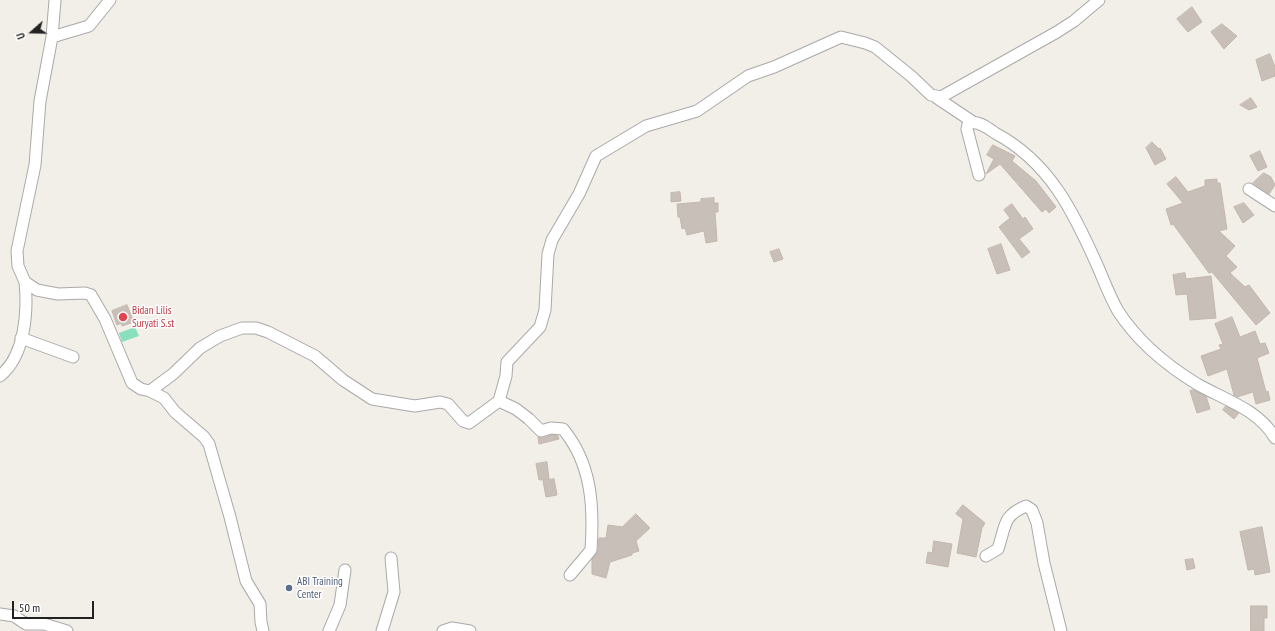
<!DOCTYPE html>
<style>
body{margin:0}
#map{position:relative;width:1275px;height:631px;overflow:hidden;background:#f2efe9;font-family:"PT Sans Narrow",sans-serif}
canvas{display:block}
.north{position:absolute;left:12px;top:12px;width:40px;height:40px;-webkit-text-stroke:3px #fff;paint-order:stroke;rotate:250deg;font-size:11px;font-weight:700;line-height:16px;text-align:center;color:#222}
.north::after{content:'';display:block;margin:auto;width:14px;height:18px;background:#222;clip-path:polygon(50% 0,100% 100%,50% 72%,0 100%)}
.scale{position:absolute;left:12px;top:601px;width:82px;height:18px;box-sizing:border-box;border:2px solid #222;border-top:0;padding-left:5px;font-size:12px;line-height:14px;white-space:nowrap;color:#222;-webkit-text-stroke:3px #fff;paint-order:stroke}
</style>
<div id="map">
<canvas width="1275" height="631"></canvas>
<div class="north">U</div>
<div class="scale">50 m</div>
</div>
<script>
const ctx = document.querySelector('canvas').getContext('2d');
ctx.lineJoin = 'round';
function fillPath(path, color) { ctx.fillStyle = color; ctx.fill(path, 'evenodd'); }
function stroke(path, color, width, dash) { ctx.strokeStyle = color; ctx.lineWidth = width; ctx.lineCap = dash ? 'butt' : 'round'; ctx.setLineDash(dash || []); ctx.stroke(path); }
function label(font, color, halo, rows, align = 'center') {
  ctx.font = font + ' "PT Sans Narrow",sans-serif'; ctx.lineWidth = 3; ctx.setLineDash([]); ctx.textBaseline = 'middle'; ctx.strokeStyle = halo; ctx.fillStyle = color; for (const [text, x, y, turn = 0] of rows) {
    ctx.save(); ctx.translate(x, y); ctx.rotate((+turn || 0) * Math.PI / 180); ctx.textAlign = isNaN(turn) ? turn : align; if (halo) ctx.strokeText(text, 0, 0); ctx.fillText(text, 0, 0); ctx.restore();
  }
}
const pitch = new Path2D(`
 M135 327 139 336 122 342 119 333Z`);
const building = new Path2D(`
 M1192 7 1202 22 1188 32 1177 19Z
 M1222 24 1237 36 1224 49 1211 32Z
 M1270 54 1275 67V76L1262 81 1256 60Z
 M1251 98 1257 107 1249 110 1240 105Z
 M1152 142 1159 149 1160 148 1166 159 1155 165 1146 148Z
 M993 145 1015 156 1012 161 1036 181 1056 207 1049 213 1046 209 1042 212 1000 164 986 174 994 159 987 155Z
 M1260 151 1267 167 1258 171 1250 156Z
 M1264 173 1271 177 1275 185 1269 194 1253 183Z
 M1176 177 1188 192 1205 186V180L1217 179V183H1220L1227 229 1219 231 1235 246 1226 256 1237 267 1230 273 1245 287 1249 285 1270 313 1256 325 1212 272 1209 273 1173 224 1171 225 1166 209 1183 203 1167 184Z
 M680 192 681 201 671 202V193Z
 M714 198V203H718V212H715L717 241 706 243 704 231 687 235 685 228 682 229 680 217H678L677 204 701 202V199Z
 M1244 203 1254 215 1243 223 1234 207Z
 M1012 204 1023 219 1025 217 1033 229 1019 239 1030 252 1022 258 999 227 1010 218 1004 210Z
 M1001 244 1010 270 997 274 988 249Z
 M779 249 783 259 774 262 770 252Z
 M1185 273 1186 279 1211 276 1216 318 1190 320 1187 294 1176 295 1173 275Z
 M127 305 134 322 122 326 121 323 117 325 112 311Z
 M1232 317 1240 337 1255 331 1260 344 1265 343 1269 353 1257 358 1266 392 1268 391 1270 400 1256 404 1253 392 1237 397 1234 395 1227 369 1208 376 1201 356 1221 349 1219 345 1223 344 1215 324Z
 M1193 390 1206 396 1210 409 1197 413 1190 391Z
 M1226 406 1239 413 1234 419 1223 410Z
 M552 435 558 436 559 439 539 444 538 437 543 438Z
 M547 462 549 479 539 480 536 464Z
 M554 479 557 495 546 497 543 481Z
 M963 505 985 523 982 528 976 557 957 553 963 519 956 514Z
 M636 514 650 528 636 541 639 551 632 553V555L610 562 606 578 592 574V559L598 551 599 538H606L608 525 622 527Z
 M1262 527 1270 572 1255 575 1254 569 1248 570 1240 532Z
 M934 541 952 544 948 567 926 563 928 552 932 553Z
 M1193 559 1195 568 1187 570 1185 560Z
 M1251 606H1267V618H1264V631H1251Z`);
const minor = new Path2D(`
 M55 0 52 37 40 101 35 165 17 251 18 266 25 282 37 290 58 294 85 293 91 295 105 319 132 383 141 389 150 391 164 398 175 412 204 437 209 444 230 517 246 581 260 604 261 622 263 631
 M52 37 89 26 110 0
 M937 98 973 122
 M979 175 967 129 968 124C977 119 988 128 995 133 1050 162 1074 213 1098 267 1104 281 1110 297 1118 311 1138 342 1166 365 1197 384 1225 400 1258 409 1275 438
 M1249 189 1275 206
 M21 338 73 357
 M0 376C25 356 28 312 25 282
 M150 391 173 374 200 348 220 336 242 328H256L268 332 315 356 343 380 372 399 415 406 440 402 448 404 463 421 469 423 499 401 506 376 507 362 540 327 545 310 548 254 552 240 579 194 596 156 646 126 697 111 748 76 774 67 841 37 865 43 875 47 911 76 931 95 941 97 1057 32 1074 21 1099 0
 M499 401 516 409 529 419 541 431 551 428 563 429C592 464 594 507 591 550L570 575
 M986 556 998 549C1006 526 1002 516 1026 506L1032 510 1037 523 1044 563 1061 631
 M0 614 14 616 26 624H44L67 631
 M329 631 340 605 345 570
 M382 631 394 592 391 558
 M443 631 452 628 470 631`);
const markers = [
 [123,317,5,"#e0444e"],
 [289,588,4,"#5c6f8a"]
];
const healthNames = [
 ["Bidan Lilis",132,311],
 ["Suryati S.st",132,324]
];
const serviceNames = [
 ["ABI Training",297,582],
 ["Center",297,595]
];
fillPath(pitch, '#88e0be');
fillPath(building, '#c7bfb8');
stroke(building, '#c4b6ab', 1);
stroke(minor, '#a9a9a9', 13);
stroke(minor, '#fff', 11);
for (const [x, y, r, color] of markers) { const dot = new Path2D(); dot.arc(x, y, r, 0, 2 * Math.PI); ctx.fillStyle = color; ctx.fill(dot); stroke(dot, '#fff', 1.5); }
label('11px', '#be3a42', '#fff', healthNames, 'left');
label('11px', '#4e5e75', '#fff', serviceNames, 'left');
</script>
